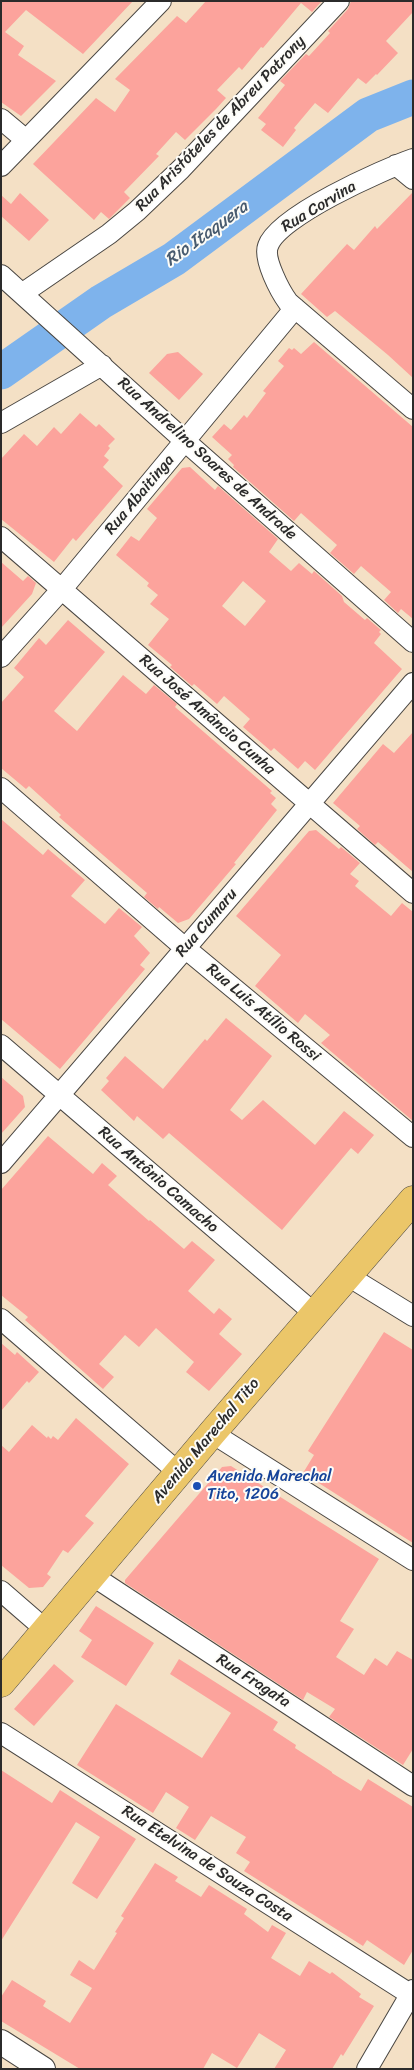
<!DOCTYPE html>
<meta charset="utf-8">
<style>
body{margin:0}
#map{position:relative;width:414px;height:2070px;overflow:hidden;background:#f4e0c5;font-family:Sriracha,sans-serif}
canvas{display:block}
.frame{position:absolute;inset:0;border:2px solid #2b2b2b;pointer-events:none}
</style>
<div id="map">
<canvas width="414" height="2070"></canvas>
<div class="frame"></div>
</div>
<script>
const ctx = document.querySelector('canvas').getContext('2d');
ctx.lineJoin = 'round';
function stroke(path, color, width, dash) { ctx.strokeStyle = color; ctx.lineWidth = width; ctx.lineCap = dash ? 'butt' : 'round'; ctx.setLineDash(dash || []); ctx.stroke(path); }
function fillPath(path, color) { ctx.fillStyle = color; ctx.fill(path, 'evenodd'); }
function label(font, color, halo, rows, align = 'center') {
  ctx.font = font + ' Sriracha,sans-serif'; ctx.lineWidth = 4; ctx.setLineDash([]); ctx.textBaseline = 'middle'; ctx.strokeStyle = halo; ctx.fillStyle = color; for (const [text, x, y, turn = 0] of rows) {
    ctx.save(); ctx.translate(x, y); ctx.rotate((+turn || 0) * Math.PI / 180); ctx.textAlign = isNaN(turn) ? turn : align; if (halo) ctx.strokeText(text, 0, 0); ctx.fillText(text, 0, 0); ctx.restore();
  }
}
const river = new Path2D(`
 M1 372 101 302 174 259 368 115 413 97`);
const building = new Path2D(`
 M1 1H133L83 54 26 10 5 32 24 46 18 55 56 81 21 116 1 102Z
 M206 1H322L312 12 301 3 263 48 261 47 242 70 239 67 217 90 226 98 216 109 185 140 176 132 156 154 159 156 124 192 130 198 109 219 101 212 94 220 33 164 96 98 115 112 130 90 115 79 177 16 186 23Z
 M351 1H413V12L386 41 398 53 377 75 376 74 366 84 358 78 328 113 315 103 294 128 296 130 283 147 261 130 266 124 258 118 285 85 280 81 306 54 309 56 330 33 328 31 348 9Z
 M413 192V378L388 355 335 311 327 317 301 294 347 244 354 250 375 226 377 229Z
 M20 193 49 220 29 241 1 216V195L11 204Z
 M314 342 413 427V619L401 609 398 613 384 600 391 592 361 566 354 574 330 553 337 545 301 513 294 521 233 467 234 465 228 459 232 455 212 437 224 424 231 430 244 415 247 418 266 393 263 391 284 366 278 361 289 348 292 350 294 348 301 354Z
 M178 352 203 374 179 400 149 373 167 354Z
 M80 413 96 427 99 424 115 439 108 446 110 448 104 456 109 460 103 467 123 486 76 541 73 538 54 562 1 519V459L24 434 37 446 54 427 61 434Z
 M190 467 215 490 218 486 278 539 269 552 291 571 299 563 312 574 314 571 342 596 344 602 365 620 367 618 381 630 379 632 381 634 374 643 402 669 315 770 305 761 298 769 274 748 271 751 243 727 250 719 224 696 217 704 194 684 192 686 170 667 172 665 148 645 169 619 150 604 158 595 147 586 149 583 116 555 131 536 139 541 157 518 147 509 182 468ZM243 581 266 601 245 626 222 606Z
 M1 562 23 581 28 576 36 583 32 594 1 628Z
 M68 620 105 652 54 711 77 731 123 675 146 694 154 685 177 704 175 707 272 791 270 793 276 798 271 804 277 810 234 863 236 864 189 919 178 923 159 907 158 909 144 897 147 893 59 817 61 815 29 786 26 789 1 768V703L24 677 14 668 39 638 46 645Z
 M413 732V872L378 842 375 845 357 829 360 826 333 803 383 744 394 753Z
 M1 819 43 855 48 849 85 880 71 896 105 924 119 908 142 927 134 936 150 953 140 965 145 969 60 1069 1 1019Z
 M316 830 339 849 341 847 360 863 350 874 359 881 355 886 391 916 402 903 413 912V1121L321 1043 330 1035 305 1014 298 1023 255 986 281 955 236 916 309 831Z
 M226 1018 272 1056 230 1110 242 1120 263 1100 315 1145 344 1111 374 1135 358 1154 351 1148 282 1230 169 1133 163 1139 137 1116 134 1121 101 1090 109 1081 106 1078 125 1056 163 1089 205 1039 207 1041Z
 M1 1077 23 1096 25 1107 1 1134Z
 M48 1136 93 1174 102 1163 117 1176 108 1185 149 1221 150 1220 184 1249 192 1241 215 1260 188 1291 214 1314 219 1308 232 1319 219 1334 242 1354 209 1391 186 1372 194 1362 156 1328 139 1347 125 1335 99 1364 114 1377 103 1389 25 1320 28 1317 1 1295V1190Z
 M384 1332 413 1350V1543L303 1473 314 1455 308 1451Z
 M1 1343 15 1355 17 1352 39 1372 29 1383 27 1381 1 1411Z
 M76 1418 129 1464 85 1516 94 1523 68 1553 63 1550 47 1574 51 1577 43 1587 29 1588 1 1565V1445L9 1452 32 1425 47 1438 48 1436 51 1439 53 1436 58 1440Z
 M231 1466 379 1559 340 1621 354 1629 336 1657 364 1675 375 1658 387 1666 397 1651 413 1660V1749L403 1765 329 1717 335 1709 307 1692 303 1700 125 1583V1580L222 1467Z
 M96 1606 154 1643 126 1686 81 1657 92 1640 79 1631Z
 M179 1659 278 1722 273 1730 296 1745 295 1748 332 1772V1773L361 1791 368 1779 413 1807V1950L404 1965 367 1940 363 1946 244 1871 250 1862 236 1853 246 1837 211 1816 195 1840 176 1828 189 1807 166 1792 153 1813 77 1765 116 1704 202 1758 231 1713 170 1674Z
 M54 1664 74 1681 34 1726 14 1709Z
 M1 1770 52 1803 60 1790 136 1839 97 1899 72 1883 100 1837 76 1822 1 1941Z
 M155 1863 178 1877 175 1881 201 1897 209 1885 247 1909 244 1914 268 1932 272 1925 286 1933 271 1958 300 1976 309 1961 330 1974 332 1972 361 1994 359 1997 374 2006 343 2056 341 2054 332 2069H274L286 2050 259 2033 237 2068 212 2053 203 2069H80L1 2021V1997L12 1980 46 2001 43 2006 70 2023 92 1988 70 1975 79 1960 94 1970 117 1933 115 1932 124 1918 121 1916Z`);
const minor = new Path2D(`
 M1 119 26 140
 M413 159C382 170 278 216 268 246 263 259 280 291 288 302L413 409
 M396 165 413 179
 M1 166 161 1
 M1 275 186 442 413 642
 M23 293 109 234 137 211 181 169 339 1
 M1 423 102 365
 M1 537 413 893
 M1 657 62 589 295 308
 M1 788 185 948 413 1137
 M1 1045 315 1314
 M1 1163 413 683
 M348 1276 413 1316
 M1 1319 178 1472
 M212 1433 413 1560
 M93 1576 413 1786
 M1 1591 46 1630
 M1 1733 413 1996
 M367 2069 413 1990`);
const tertiary = new Path2D(`
 M1 2042 43 2069`);
const primary = new Path2D(`
 M1 1683 212 1433 413 1200`);
const markers = [
 [197,1486,5,"#1a4fb4"]
];
const streetNames = [
 ["Rua Aristóteles de Abreu Patrony",221,124,-46],
 ["Rua Corvina",319,207,-31],
 ["Rua Andrelino Soares de Andrade",207,459,42],
 ["Rua Abaitinga",140,495,-50],
 ["Rua José Amâncio Cunha",207,715,41],
 ["Rua Cumaru",207,923,-49],
 ["Rua Luis Atílio Rossi",263,1013,40],
 ["Rua Antônio Camacho",158,1180,41],
 ["Avenida Marechal Tito",206,1441,-50],
 ["Rua Fragata",253,1681,33],
 ["Rua Etelvina de Souza Costa",207,1864,33]
];
const transitNames = [
 ["Avenida Marechal",207,1477],
 ["Tito, 1206",207,1495]
];
const waterNames = [
 ["Rio Itaquera",207,234,-36]
];
stroke(river, '#7eb3ec', 35);
fillPath(building, '#fca39c');
stroke(minor, '#494642', 22);
stroke(tertiary, '#494642', 26);
stroke(primary, '#494642', 29);
stroke(minor, '#fff', 20);
stroke(tertiary, '#fff', 24);
stroke(primary, '#ebc669', 28);
for (const [x, y, r, color] of markers) { const dot = new Path2D(); dot.arc(x, y, r, 0, 2 * Math.PI); ctx.fillStyle = color; ctx.fill(dot); stroke(dot, '#fdfcf7', 2); }
label('16px', '#2b2b2b', '#fdfcf7', streetNames);
label('16px', '#164399', '#fdfcf7', transitNames, 'left');
label('italic 18px', '#485b6f', '#fdfcf7', waterNames);
</script>
